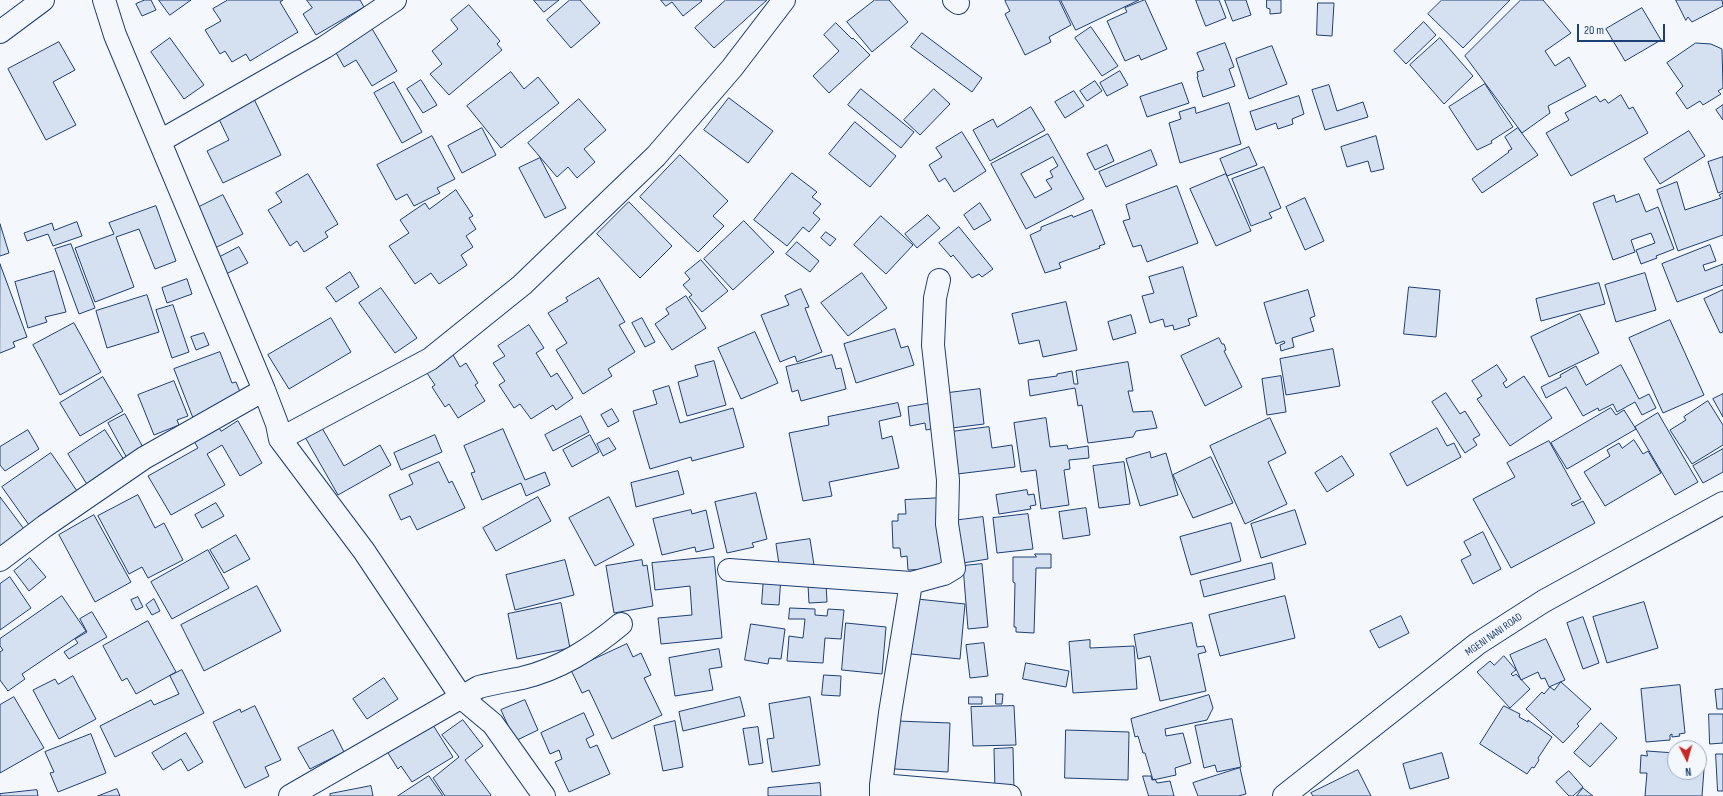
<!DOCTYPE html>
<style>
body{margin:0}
#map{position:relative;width:1723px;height:796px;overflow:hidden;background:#f4f7fb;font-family:"Sofia Sans Condensed",sans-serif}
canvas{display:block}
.north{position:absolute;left:1667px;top:740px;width:40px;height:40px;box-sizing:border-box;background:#f4f7fb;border:1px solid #9eadc5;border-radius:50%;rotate:174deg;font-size:11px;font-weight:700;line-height:16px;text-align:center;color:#1d3f73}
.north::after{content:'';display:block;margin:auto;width:14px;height:18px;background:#c62828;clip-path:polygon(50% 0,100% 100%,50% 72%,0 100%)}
.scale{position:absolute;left:1577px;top:24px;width:88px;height:18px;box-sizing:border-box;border:2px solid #1d3f73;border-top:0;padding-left:5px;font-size:12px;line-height:14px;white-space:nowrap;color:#1d3f73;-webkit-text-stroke:3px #f4f7fb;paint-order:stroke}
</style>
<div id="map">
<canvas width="1723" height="796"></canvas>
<div class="north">N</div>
<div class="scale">20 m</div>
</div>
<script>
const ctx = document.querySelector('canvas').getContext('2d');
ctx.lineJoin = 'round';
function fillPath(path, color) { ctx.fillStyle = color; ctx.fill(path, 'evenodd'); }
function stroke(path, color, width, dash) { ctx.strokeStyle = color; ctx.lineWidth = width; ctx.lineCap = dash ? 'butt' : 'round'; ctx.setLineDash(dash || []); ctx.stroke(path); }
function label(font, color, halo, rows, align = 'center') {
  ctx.font = font + ' "Sofia Sans Condensed",sans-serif'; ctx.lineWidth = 3; ctx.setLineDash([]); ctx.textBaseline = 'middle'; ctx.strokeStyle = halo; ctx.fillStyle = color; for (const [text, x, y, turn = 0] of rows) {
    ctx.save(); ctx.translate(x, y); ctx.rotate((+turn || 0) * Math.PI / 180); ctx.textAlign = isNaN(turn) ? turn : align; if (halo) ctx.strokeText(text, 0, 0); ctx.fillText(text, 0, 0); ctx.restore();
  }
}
const building = new Path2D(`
 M145 0H151L156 10 142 16 136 4Z
 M159 0H191L170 15Z
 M228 0H283L280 2 298 32 250 61 246 54 232 62 225 51 220 54 205 30 221 21 213 9Z
 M307 0H360L364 7 316 35 303 14 312 8Z
 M534 0H559L544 12Z
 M570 0H580L600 23 571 48 547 20Z
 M661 0H701L702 1 683 16 672 2 666 6Z
 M726 0H767L714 48 695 28Z
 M875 0H889L908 22 872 52 847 22Z
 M1007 0H1059L1071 25 1049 37 1051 42 1025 55 1005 14 1010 11 1005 1Z
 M1061 0H1139L1076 30Z
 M1145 0 1167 49 1141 60 1139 55 1125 61 1107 21 1127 12 1125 8Z
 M1196 0H1219L1226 18 1206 26Z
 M1225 0H1246L1251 15 1233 21Z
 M1267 0H1281V13L1270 14V9L1267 8Z
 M1442 0H1510L1463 48 1428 14Z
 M1521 0H1543L1571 33 1545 51 1555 66 1569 57 1586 86 1548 106 1550 113 1522 133 1465 56Z
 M1676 0H1722L1723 6 1692 22 1688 17 1686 20Z
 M1318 3H1334L1332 36 1317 35Z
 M469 5 500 41 497 44 502 50 449 95 430 74 442 64 432 51 458 29 451 20Z
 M1642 8 1661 40 1625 61 1606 29Z
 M1424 22 1436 35 1406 64 1394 51Z
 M836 23 852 39 853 38 870 55 829 93 813 76 839 51 824 35Z
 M371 27 397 71 372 86 356 60 344 67 334 49Z
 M1091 27 1118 66 1102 76 1075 38Z
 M922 33 982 78 972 92 911 47Z
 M170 38 204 85 184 99 151 52Z
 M1440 38 1473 76 1444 104 1410 65Z
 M59 42 75 70 53 82 76 125 46 140 8 69Z
 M1225 43 1234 67 1229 69 1235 86 1203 97 1197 77H1198L1197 72 1204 70 1197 53Z
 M1696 43 1711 44 1722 49 1723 88 1718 91 1721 94 1703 105 1700 101 1687 109 1676 93 1683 86 1667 63Z
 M1272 46 1287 84 1249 99 1236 59Z
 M1120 71 1128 85 1107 96 1100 83Z
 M511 72 524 89 538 77 559 103 501 148 467 106Z
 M421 80 437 105 423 113 407 89Z
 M1095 81 1102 91 1087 101 1080 91Z
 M394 82 422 132 402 143 374 93Z
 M1182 83 1189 103 1147 117 1140 97Z
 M1485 84 1513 127 1491 141 1492 143 1477 150 1449 107Z
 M1329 85 1337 111 1363 102 1368 117 1325 130 1312 90Z
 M861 89 914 132 901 148 848 105Z
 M934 89 950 104 920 135 904 120Z
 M1074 91 1084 106 1065 118 1055 102Z
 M1621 95 1629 109 1633 107 1648 133 1571 176 1546 133 1569 120 1565 113 1596 96 1600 102 1605 99 1608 103Z
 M1299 96 1304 114 1292 119 1293 124 1278 129 1276 123 1256 130 1250 112Z
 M729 98 773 131 748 163 704 130Z
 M254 99 281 155 223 183 207 151 229 140 218 117Z
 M579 99 606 130 584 149 595 162 577 178 568 167 557 177 528 143Z
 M1229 103 1241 144 1180 163 1169 123 1181 119 1179 112 1195 107 1196 113Z
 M1723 105V120L1716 110Z
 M1031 107 1045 130 990 161 973 130 993 119 997 127Z
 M855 122 896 156 870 187 829 154Z
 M482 128 496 155 462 173 448 146Z
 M1518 128 1538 155 1482 193 1472 179 1509 152 1508 151 1512 149 1505 137Z
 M1689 131 1705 156 1660 184 1644 159Z
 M962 132 986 171 954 192 945 178 939 182 929 165 942 157 936 148Z
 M1048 134 1084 199 1026 229 991 164ZM1053 157 1058 166 1050 171 1053 177 1046 180 1052 189 1035 198 1021 174Z
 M432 136 455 179 437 188 440 193 414 206 407 194 396 200 377 165Z
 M1376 136 1384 169 1371 172 1368 161 1347 167 1341 147Z
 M1107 145 1114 161 1095 170 1087 154Z
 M1249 147 1257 165 1227 176 1220 159Z
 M1151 150 1157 165 1106 187 1099 172Z
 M680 155 728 201 713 216 724 226 698 252 640 197Z
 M1723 157V191L1718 193 1708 162Z
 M540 158 566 208 545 218 519 168Z
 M1264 167 1281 208 1269 213 1272 218 1251 226 1232 179Z
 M792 173 817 192 812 197 821 204 813 213 820 219 809 232 803 227 787 246 754 220Z
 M308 174 338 224 325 232 328 237 304 252 297 241 290 246 268 210 282 202 276 193Z
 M1226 174 1251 231 1216 246 1190 189Z
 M1677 182 1685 210 1721 198 1719 195 1723 193V235L1678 251 1657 190Z
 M1177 186 1198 243 1147 262 1141 245 1133 247 1123 221 1130 219 1126 205Z
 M456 190 473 216 469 218 476 229 466 236 473 247 461 255 467 265 439 284 431 273 415 284 389 246 409 233 400 220 425 203 429 209Z
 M1639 194 1646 212 1658 207 1674 249 1656 256 1657 258 1641 264 1636 250 1655 243 1651 233 1631 240 1635 252 1613 260 1593 203 1614 195 1616 202Z
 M223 195 243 234 213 249 193 210Z
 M1305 198 1324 241 1305 250 1286 207Z
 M629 202 672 246 640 278 597 234Z
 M980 203 991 220 974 230 964 215Z
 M156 206 176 261 155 269 139 229 116 237 134 287 95 302 75 248 114 234 109 223Z
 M1092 210 1105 244 1099 246 1100 248 1059 263 1061 268 1045 273 1030 235 1041 230V227L1072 215 1073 217Z
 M928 215 940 228 917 248 905 234Z
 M881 216 913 245 886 274 854 245Z
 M744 221 774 252 733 290 704 259Z
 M77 222 82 236 53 246 48 234 27 241 24 233 52 223 54 230Z
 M0 224 9 253 0 256Z
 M959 227 993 269 982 277 979 274 972 278 953 255 951 257 939 243Z
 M826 232 836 239 830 246 821 238Z
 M797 242 819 261 810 272 786 254Z
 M71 244 95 308 79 314 55 249Z
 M1710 245 1716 261 1703 265 1705 271 1723 264V285L1677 302 1662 264Z
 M239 247 248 263 226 274 218 258Z
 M701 260 728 291 702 312 689 297 692 295 683 285 690 279 685 273Z
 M0 264 27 337 13 342 15 347 0 353Z
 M1183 267 1197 316 1188 319 1190 325 1174 330 1173 325 1165 327 1163 319 1150 323 1142 296 1154 293 1149 277Z
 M54 271 66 312 45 317 47 322 28 328 15 282Z
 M350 272 359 287 336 302 326 288Z
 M862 273 887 308 848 336 821 303Z
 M1645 273 1656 310 1616 322 1605 285Z
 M599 278 625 322 619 325 635 352 608 369 612 376 583 394 556 350 567 343 548 313 568 301 566 298Z
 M187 279 192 294 167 303 162 288Z
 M1599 283 1605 304 1541 321 1536 299Z
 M1409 287 1440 290 1436 337 1404 334Z
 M381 288 417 338 395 353 359 303Z
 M801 289 809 307 805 308 822 352 797 362 795 356 780 362 761 315 789 305 785 296Z
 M1308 290 1315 316 1310 318 1314 331 1292 338 1294 347 1281 351 1280 345 1285 343 1284 341 1276 344 1264 303Z
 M1723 290V332L1720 333 1704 299Z
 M147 295 159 332 107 348 96 311Z
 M686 296 706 328 672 350 655 324 669 314 666 309Z
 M1066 302 1077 350 1043 357 1039 340 1019 344 1012 314Z
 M173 305 189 352 172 358 156 310Z
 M1580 314 1599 353 1549 377 1531 337Z
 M1131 315 1136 333 1113 340 1108 322Z
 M331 318 351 352 289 389 268 355Z
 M642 318 655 342 645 347 632 323Z
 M1670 320 1704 395 1663 413 1629 338Z
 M74 323 101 372 60 395 33 345Z
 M529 325 544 348 536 353 551 377 557 373 573 398 556 410 553 405 531 419 520 404 514 408 499 385 505 381 493 363 505 356 498 346Z
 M895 329 901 348 908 346 914 365 856 383 844 344Z
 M755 332 778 383 741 399 718 348Z
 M204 333 209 345 196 350 191 337Z
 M1219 338 1222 344H1224L1226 350 1224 351 1242 387 1205 406 1181 356Z
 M1333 349 1340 386 1286 395 1280 359Z
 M220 352 232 383 236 382 243 399 193 418 174 369Z
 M452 353 460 367 466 363 478 383 475 385 485 401 458 418 449 404 445 407 432 387 435 385 425 370Z
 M832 355 836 369 841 368 846 389 801 401 798 390 792 392 786 367Z
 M714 361 726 405 687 416 678 382 698 376 695 366Z
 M1128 362 1133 391H1128L1133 412 1152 411 1157 428 1136 431 1133 437 1088 443 1082 405 1078 406 1075 388 1030 396 1028 380 1057 376V374L1072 371 1074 384H1078L1076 371Z
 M1497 365 1507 380 1503 383 1506 388 1524 376 1552 418 1510 446 1477 399 1482 396 1472 381Z
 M1621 365 1639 399 1649 394 1656 408 1642 415 1635 402 1617 412 1613 404 1599 411 1598 408 1583 416 1566 387 1546 398 1541 387 1561 377 1560 375 1576 366 1586 385Z
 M1281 376 1286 412 1267 415 1262 379Z
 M103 377 123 411 80 436 60 403Z
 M174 381 188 416 177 420 179 425 154 435 138 395Z
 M669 386 680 423 733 408 744 447 692 461 691 457 650 469 633 411 657 404 653 391Z
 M980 389 984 424 952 428 948 393Z
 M1446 393 1460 414 1465 411 1480 435 1473 439 1477 445 1465 453 1432 402Z
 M1723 394V417L1713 399Z
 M1708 401 1723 425V445L1692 464 1670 430 1686 420 1684 417Z
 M898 403 901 416 879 421 882 439 892 436 899 468 829 482 832 496 803 501 789 433 829 425 828 417Z
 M933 403 937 428 926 430 925 423 910 426 908 407Z
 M1611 408 1616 415 1624 410 1636 429 1567 469 1551 443Z
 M612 409 619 421 608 427 601 415Z
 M1658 413 1698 482 1675 495 1635 427Z
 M125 414 146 453 129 462 108 423Z
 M581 416 589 432 553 451 545 435Z
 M1046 418 1050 447 1067 445 1068 449 1088 446 1089 458 1069 460 1070 469 1064 470 1069 505 1041 509 1036 470 1021 472 1014 423Z
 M1270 418 1286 453 1268 462 1287 504 1245 524 1210 446Z
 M238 421 262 463 240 476 222 445 207 454 225 485 171 515 148 476 198 448 192 438 217 424 221 431Z
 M989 427 992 448 1012 445 1015 467 957 474 951 432Z
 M322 428 344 466 380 445 391 465 338 495 305 437Z
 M1437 428 1447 446 1454 443 1461 457 1407 486 1390 454Z
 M503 429 525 480 545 472 550 485 526 496 521 483 482 500 471 473 475 472 464 446Z
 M28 430 39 449 5 471 0 465V447Z
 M105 430 126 463 88 486 68 454Z
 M435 435 442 452 401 470 394 453Z
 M590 435 599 452 572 467 563 450Z
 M609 438 616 449 603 456 597 444Z
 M1634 440 1643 454 1648 451 1661 473 1605 506 1584 472 1610 456 1607 450 1619 443 1622 448Z
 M1549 441 1581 499 1571 504 1573 506 1583 501 1595 523 1511 568 1473 499 1515 477 1507 463Z
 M1723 449V472L1703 483 1693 466Z
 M1150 452 1151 458 1166 453 1178 495 1140 506 1126 459Z
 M51 453 77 491 29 525 2 487Z
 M1342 456 1354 475 1327 492 1315 473Z
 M1211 457 1233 503 1193 518 1173 475Z
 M439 462 449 483 452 481 465 508 417 530 410 516 401 520 389 495 413 484 409 475Z
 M1124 462 1130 504 1099 508 1093 466Z
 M678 471 684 494 636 507 631 483Z
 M1027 490 1028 495 1034 494 1036 505 1030 506 1031 509 999 514 996 495Z
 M756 493 767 539 752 543 754 547 727 553 715 502Z
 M138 495 155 528 164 523 183 560 148 578 142 567 129 574 98 516Z
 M0 497 27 533 0 548Z
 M538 497 551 521 496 551 483 528Z
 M609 497 634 545 595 566 569 518Z
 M942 498 945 568 908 570 907 556 901 557 900 548H893L892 521H898V514H906L905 500Z
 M216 503 224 516 202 528 195 515Z
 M1086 508 1090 535 1063 539 1059 512Z
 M691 510 692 514 706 510 714 548 696 552 695 547 662 555 653 519Z
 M1295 510 1306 544 1261 558 1251 524Z
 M1028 514 1033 549 997 553 993 518Z
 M94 515 131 582 95 602 59 535Z
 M983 517 988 559 963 563 952 521Z
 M1231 523 1241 561 1191 575 1180 537Z
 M1483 532 1501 569 1473 584 1461 560 1471 555 1464 542Z
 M236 535 250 559 224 573 210 550Z
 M810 539 814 565 780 571 776 544Z
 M208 550 229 588 172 619 151 582Z
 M1035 554H1051V568H1036L1034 633 1016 632V627H1014L1015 583 1013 582V557H1036Z
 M714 557 722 638 661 644 658 618 692 615 690 586 655 590 652 563Z
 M30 558 46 577 29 591 14 571Z
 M565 560 574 595 515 610 506 575Z
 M642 560 643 566 647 565 653 606 614 613 606 566Z
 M1272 563 1275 579 1204 597 1200 581Z
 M982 564 988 627 968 629 963 566Z
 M764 576 781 577 779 605 762 604Z
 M10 577 31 608 0 630V584Z
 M826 584 827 602 809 603 808 585Z
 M257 586 281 631 204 671 181 625Z
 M62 596 86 631 22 674 25 679 8 691 0 680V652L3 650 0 646V639Z
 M1285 596 1295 638 1220 656 1209 615Z
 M138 597 143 607 136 610 131 600Z
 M154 599 160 611 152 615 146 605Z
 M917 599 965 604 960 659 911 654Z
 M1644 602 1658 648 1607 663 1593 617Z
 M561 603 570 648 517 659 508 614Z
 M790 608 815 609V615L827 616 828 609 844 610 841 639 825 638 823 663 787 661 789 636 803 638 805 619H789Z
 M92 612 107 637 69 659 64 652 78 643 75 639 87 632 80 619Z
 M1401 616 1409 633 1379 648 1370 631Z
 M1583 617 1599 663 1583 669 1567 623Z
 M148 621 176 672 136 694 127 678 122 681 103 646Z
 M846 623 886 627 882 674 842 670Z
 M1192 623 1197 647 1204 646 1206 652 1198 654 1206 691 1160 701 1150 656 1138 659 1134 635Z
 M751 624 785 629 781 659 769 658 768 664 745 660Z
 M1546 639 1565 680 1549 687 1545 678 1541 679 1538 672 1521 680 1510 655Z
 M1090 640V648L1134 646 1137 689 1073 693 1069 642Z
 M984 643 988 676 970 678 966 645Z
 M627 644 633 657 641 653 651 675 644 678 662 715 612 739 589 690 582 693 571 670Z
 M719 649 722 667 709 669 713 690 675 696 669 658Z
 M1504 656 1516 670 1511 674 1513 676 1516 674 1530 689 1510 708 1477 672 1490 661 1494 665Z
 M1026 663 1069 671 1066 687 1023 679Z
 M182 670 204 713 115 757 100 726 151 700 154 705 179 694 170 676Z
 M824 675 841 676 840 696 822 695Z
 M73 676 96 719 59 739 33 690 55 679 58 684Z
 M384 678 398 699 367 719 353 699Z
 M1561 682 1591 709 1577 724 1579 726 1563 743 1526 709 1542 692 1544 694 1550 687 1554 690Z
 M1680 685 1685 733 1679 734 1680 736 1672 737V734L1670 735V740L1646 742 1641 689Z
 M1723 689V709H1717L1715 690Z
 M996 694H1003L1002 704H996Z
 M1209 695 1213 708 1207 720 1165 729 1166 736 1183 733 1191 763 1175 768 1176 775 1153 780 1145 753H1143L1138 736 1135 737 1131 719Z
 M14 697 44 748 0 773V705Z
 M740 697 745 716 683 731 679 712Z
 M810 697 820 765 772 772 767 739 774 738 769 704Z
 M969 697H982V704H969Z
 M525 700 538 730 515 741 501 710Z
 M255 706 281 760 265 767 269 776 245 788 213 722 240 709 241 712Z
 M1014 706 1016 745 973 746 971 707Z
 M1504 706 1520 714 1519 717 1528 722V720L1552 737 1538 758 1539 760 1534 768 1532 767 1527 774 1480 744Z
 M584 713 594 735 586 739 590 748 597 745 610 774 569 792 555 762 562 759 559 750 550 754 541 733Z
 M1709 714H1723V743L1710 744Z
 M1232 719 1241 767 1217 772 1215 765 1204 768 1195 726Z
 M463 720 483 746 465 760 491 795 490 796H445L433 778 459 757 442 735Z
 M675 721 683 767 663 771 654 726Z
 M897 721 950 723 948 772 895 769Z
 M1601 723 1617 738 1590 767 1574 753Z
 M433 725 453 757 412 782 401 766 398 769 388 753Z
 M758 727 763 763 749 765 743 729Z
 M333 730 344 752 310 769 298 748Z
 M1066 730 1129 732 1128 780 1065 778Z
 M186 733 203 762 188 771 181 759 163 770 152 753Z
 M91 734 106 773 58 792 50 773 54 772 45 752Z
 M1013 748 1014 790H995L994 749Z
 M1647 751 1675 753V772H1699V755L1705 756 1702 796H1645L1647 773H1640L1641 755 1647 756Z
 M1442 753 1449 778 1410 789 1403 764Z
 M1716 754H1723V791H1718Z
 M1240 768 1246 794 1238 796H1198L1193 783Z
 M1358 770 1371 796H1313L1311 793Z
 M1569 771 1583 787 1573 796H1569L1556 782Z
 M429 776 443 796H398Z
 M1143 776H1151L1152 780 1155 779 1157 783 1170 781 1174 796H1149Z
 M820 783 821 796H768V788Z
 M371 786 373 796H330V794Z
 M1583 788 1593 796H1577Z
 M117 789 120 796H98Z
 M37 790 38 796H0V794Z`);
const street = new Path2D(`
 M104 0 115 35 264 390 277 424 280 439 364 551 462 698 493 724 544 796
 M954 0 958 3
 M0 32 43 0
 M160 141 325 47 395 0
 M280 439 430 359 522 285 656 156 732 68 784 0
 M0 560 45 526 144 458 264 390
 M729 570 911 583
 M881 785 1010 796
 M290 796 479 687C494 683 507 681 522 678 560 669 591 649 621 624
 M881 796V785L890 713 911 583 944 574 954 568 947 524 948 480 933 345 935 298 939 280`);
const secondary = new Path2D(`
 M1284 796 1477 644 1544 601 1723 503`);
const streetNames = [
 ["MGENI NANI ROAD",1494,635,-35]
];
fillPath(building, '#d5e0f0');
stroke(building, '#1d3f73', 1);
stroke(street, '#1d3f73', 24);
stroke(secondary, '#1d3f73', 24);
stroke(street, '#f4f7fb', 22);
stroke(secondary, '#f4f7fb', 22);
label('11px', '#1d3f73', '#f4f7fb', streetNames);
</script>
